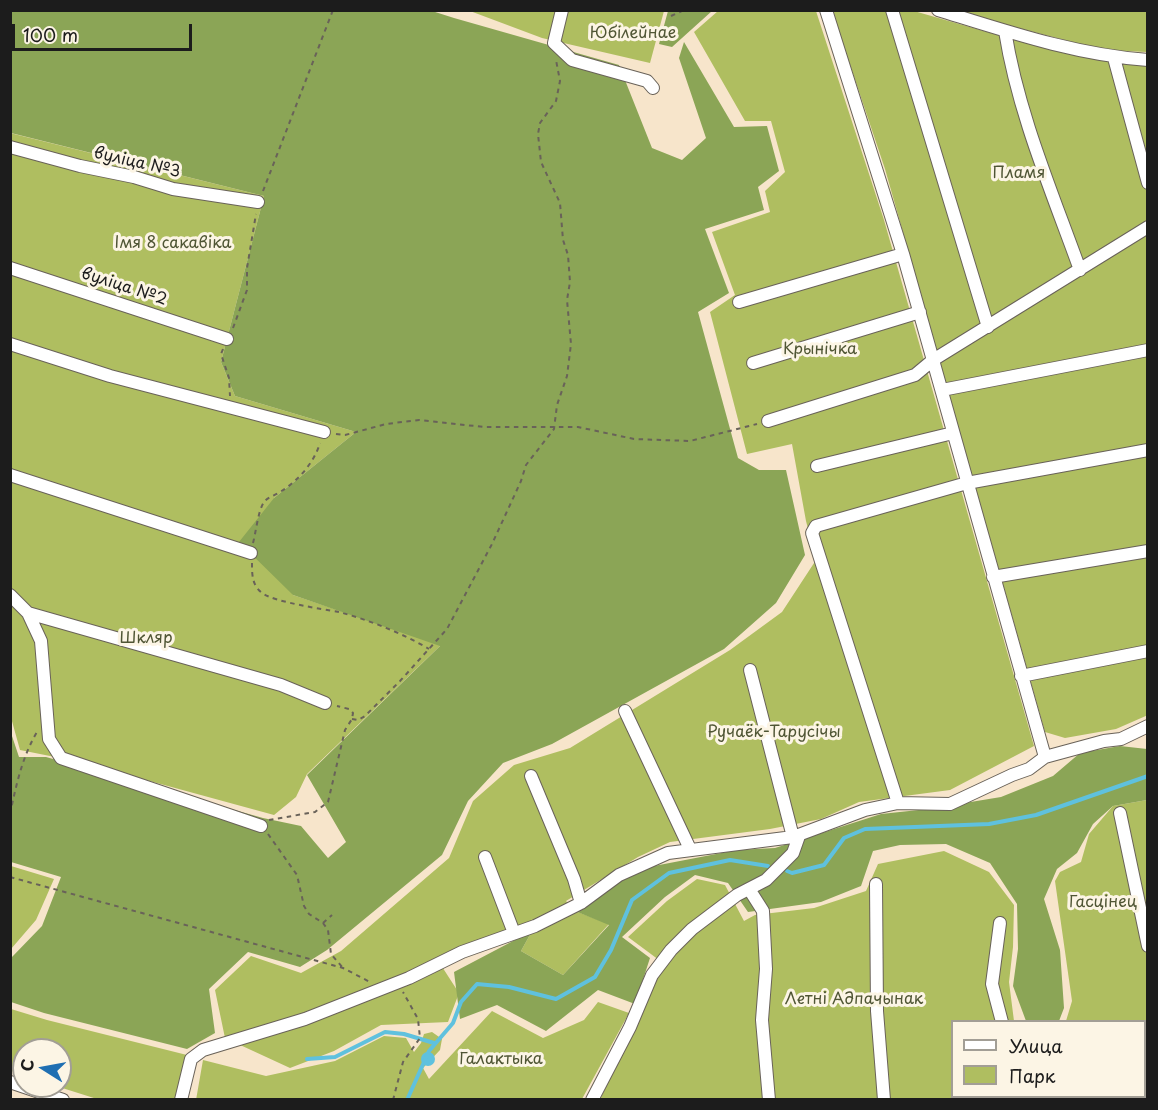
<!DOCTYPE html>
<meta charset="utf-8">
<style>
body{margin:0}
#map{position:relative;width:1158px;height:1110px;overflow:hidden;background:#f7e5cb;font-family:"Playpen Sans",sans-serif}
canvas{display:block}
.frame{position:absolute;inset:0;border:12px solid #1c1c1c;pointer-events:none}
.legend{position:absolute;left:951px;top:1020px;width:195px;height:78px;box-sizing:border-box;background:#fcf5e5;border:2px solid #a29e95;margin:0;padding:8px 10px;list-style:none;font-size:18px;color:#1c1c1c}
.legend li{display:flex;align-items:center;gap:12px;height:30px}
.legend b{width:30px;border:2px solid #a29e95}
.north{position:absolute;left:12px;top:1038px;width:60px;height:60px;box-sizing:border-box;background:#fcf5e5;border:2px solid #a29e95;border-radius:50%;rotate:281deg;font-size:16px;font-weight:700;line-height:24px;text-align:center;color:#1c1c1c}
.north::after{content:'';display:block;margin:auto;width:21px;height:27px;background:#1f6fb2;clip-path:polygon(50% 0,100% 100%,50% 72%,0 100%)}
.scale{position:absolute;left:12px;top:24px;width:180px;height:27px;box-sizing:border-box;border:3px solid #1c1c1c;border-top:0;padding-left:8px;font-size:18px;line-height:21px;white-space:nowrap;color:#1c1c1c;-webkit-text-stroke:4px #fcf5e5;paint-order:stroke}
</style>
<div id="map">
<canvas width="1158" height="1110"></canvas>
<div class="frame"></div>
<ul class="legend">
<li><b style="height:8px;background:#fff"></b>Улица</li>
<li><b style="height:16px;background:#afbe60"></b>Парк</li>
</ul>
<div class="north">С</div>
<div class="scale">100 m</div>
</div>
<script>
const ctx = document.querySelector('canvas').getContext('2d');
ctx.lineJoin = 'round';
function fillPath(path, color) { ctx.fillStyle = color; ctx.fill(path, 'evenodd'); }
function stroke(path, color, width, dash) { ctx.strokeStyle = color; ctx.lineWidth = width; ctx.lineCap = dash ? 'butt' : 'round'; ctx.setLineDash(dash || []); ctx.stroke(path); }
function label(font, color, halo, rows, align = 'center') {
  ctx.font = font + ' "Playpen Sans",sans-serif'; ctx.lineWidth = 6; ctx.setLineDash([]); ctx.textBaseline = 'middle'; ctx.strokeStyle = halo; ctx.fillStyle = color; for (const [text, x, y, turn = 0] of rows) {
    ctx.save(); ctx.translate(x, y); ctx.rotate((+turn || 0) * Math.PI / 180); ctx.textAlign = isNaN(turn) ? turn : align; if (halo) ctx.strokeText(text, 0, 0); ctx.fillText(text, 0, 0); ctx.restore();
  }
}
const green = new Path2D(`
 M470 11H664L650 63 542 38Z
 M718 11H816L884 220 1034 746 950 790 859 802 821 819 770 829 670 842 638 857 566 901 575 911 609 924 563 975 521 951 532 931 437 959 459 993 448 1022 381 1025 334 1051 290 1068 225 1038 215 990 251 956 301 973 341 951 449 858 473 801 514 765 570 748 730 650 782 612 816 560 806 521 792 444 747 454 710 312 735 295 712 232 770 212 765 191 785 172 771 121H745L694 32Z
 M832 11H914L1001 36 1147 65 1148 715 1116 729 1065 738 1045 732 885 169Z
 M953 11H1147V52L1103 50Z
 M10 133 264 196 221 362 235 396 356 432 274 498 293 595 441 645 307 774 296 797 274 815 80 762 20 750 10 714Z
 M1147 800V1099H1062L1061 1097 1144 1096V1022L1066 1021 1072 1001 1055 881 1060 872 1081 862 1089 834 1113 806Z
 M944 851 989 872 1014 905 1013 947 1009 982 1014 1021 952 1022V1096H1024V1099L600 1100 663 963 628 937 667 901 697 879 725 885 744 921 755 915 814 908 866 891 878 864Z
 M11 866 54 879 36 920 11 949Z
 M598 1002 629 1013 582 1099 196 1100 203 1060 266 1076 335 1061 384 1036 406 1038 414 1052 421 1043 424 1034 432 1032 442 1039 440 1050 423 1068 429 1079 492 1011 543 1038 584 1020Z
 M11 1009 47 1020 187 1055 175 1099H97L56 1086H60V1050H24V1075L11 1071Z`);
const forest = new Path2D(`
 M11 11H432L454 18 619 65 652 148 682 160 706 138 679 58 684 42 734 127 767 126 779 171 758 187 764 210 705 229 729 293 698 312 738 458 759 470H786L805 555 776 603 724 649 552 744 503 763 468 801 442 855 327 950 300 967 248 952 209 989 215 1033 187 1049 44 1013 11 1002V958L42 926 61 877 11 862 10 730 19 757H46L263 818 301 826 328 858 346 842 307 775 440 646 293 595 239 542 274 498 356 432 235 396 221 362 264 196 11 133Z
 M668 11V10L712 11 672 47 659 44Z
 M1120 746 1147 749V800L1113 806 1093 824 1077 853 1057 869 1044 899 1060 950 1064 1008 1059 1021H1026L1013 986 1018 949 1017 904 990 863 946 844 900 845 873 851 861 886 821 902 748 912 728 883 695 875 665 897 622 937 650 958 635 1004 598 990 546 1031 497 1005 460 1019 454 972 532 931 521 951 563 975 609 925 575 911 625 878 654 866 737 850 775 848 881 814 928 809 1001 797 1053 776 1080 753Z`);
const water = new Path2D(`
 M421 1059a7 7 0 1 1 14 0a7 7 0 1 1-14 0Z`);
const stream = new Path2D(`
 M787 871 792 873 824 865 844 838 865 829 989 824 1036 815 1148 776
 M307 1059 335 1057 385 1032 404 1034 434 1043
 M407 1100 429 1051 453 1023 461 1002 477 984 509 987 556 999 595 977 611 950 632 900 669 873 730 860 768 866`);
const path = new Path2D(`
 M671 16 684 10
 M263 191 333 10
 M233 328 247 290V268L256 214
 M223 349 221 354 229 378 230 396
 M336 434 345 435 386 424 419 420 484 427H578L634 439 690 441 757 424
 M253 543C256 532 258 511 264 502 268 497 274 496 280 492 298 481 314 463 320 443
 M252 563C252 575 252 585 262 593 274 602 322 609 339 612 369 620 402 633 429 649
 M352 719 358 720 365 716 400 681 447 629 492 544 521 481 526 465 554 429 557 405 567 376 571 344 567 300 570 282 568 255 563 240 560 203 541 162 538 134 540 123 556 101 560 81 556 60
 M10 814C16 786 22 757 37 732
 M269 820 315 812 328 802 345 730 352 719 353 713 349 709 337 706
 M268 834 297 875 304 906 309 914 323 923 328 930 331 954 343 968
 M10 877 343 968 370 982
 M323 923 332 915
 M393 1100 403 1062 420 1038 418 1019 403 992`);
const minor = new Path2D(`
 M562 10 554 43 572 60 647 81 653 88
 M826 10 903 254 1045 757
 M892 10 988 327
 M938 10C1006 31 1076 55 1148 60
 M1005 31C1018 113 1052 192 1080 270
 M1114 58 1148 183
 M10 147 80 166 134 177 173 189 258 202
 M10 268 227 339
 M739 302 903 254
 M10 344 110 376 324 432
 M753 363 920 312
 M942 390 1148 350
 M768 421 915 375 933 360 1148 227
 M817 466 953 433
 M10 475 251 553
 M993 577 1148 551
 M10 595 28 613 41 641 49 739 61 758 261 826
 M28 613 281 685 325 703
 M750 670 793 837
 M1021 676 1148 651
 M625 711 690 849
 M531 776 574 879 581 903
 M898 803 812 533 816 526 967 483 1148 450
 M1120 813 1148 946
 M485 857 514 933
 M876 884 877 1011 884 1100
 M749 889 763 911 766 969 762 1020 769 1100
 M1000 923 992 984 1002 1022
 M10 1082 63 1100
 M1018 1096V1100
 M181 1100 191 1059 203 1050 305 1019 409 978 462 952 535 926 581 903 619 875 668 853 793 837 865 810 898 803 950 804 1012 775 1029 769 1045 757 1104 741 1121 739 1148 726
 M592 1100 630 1027 652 975 671 950 692 929 737 895 766 880 793 853 799 836`);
const parkNames = [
 ["Юбілейнае",633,34],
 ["Пламя",1019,174],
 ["Імя 8 сакавіка",173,244],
 ["Крынічка",820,350],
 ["Шкляр",146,639],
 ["Ручаёк-Тарусічы",774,733],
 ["Гасцінец",1103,903],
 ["Летні Адпачынак",854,1000],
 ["Галактыка",501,1060]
];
const streetNames = [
 ["вуліца №3",137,163,13],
 ["вуліца №2",124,287,18]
];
fillPath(green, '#afbe60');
fillPath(forest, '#8ba556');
fillPath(water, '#5fc1de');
stroke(stream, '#5fc1de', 4);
stroke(minor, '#696259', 14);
stroke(path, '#696259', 2, [4.5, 4.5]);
stroke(minor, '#fff', 12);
label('16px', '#4f5534', '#fcf5e5', parkNames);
label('16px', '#1c1c1c', '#fcf5e5', streetNames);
</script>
